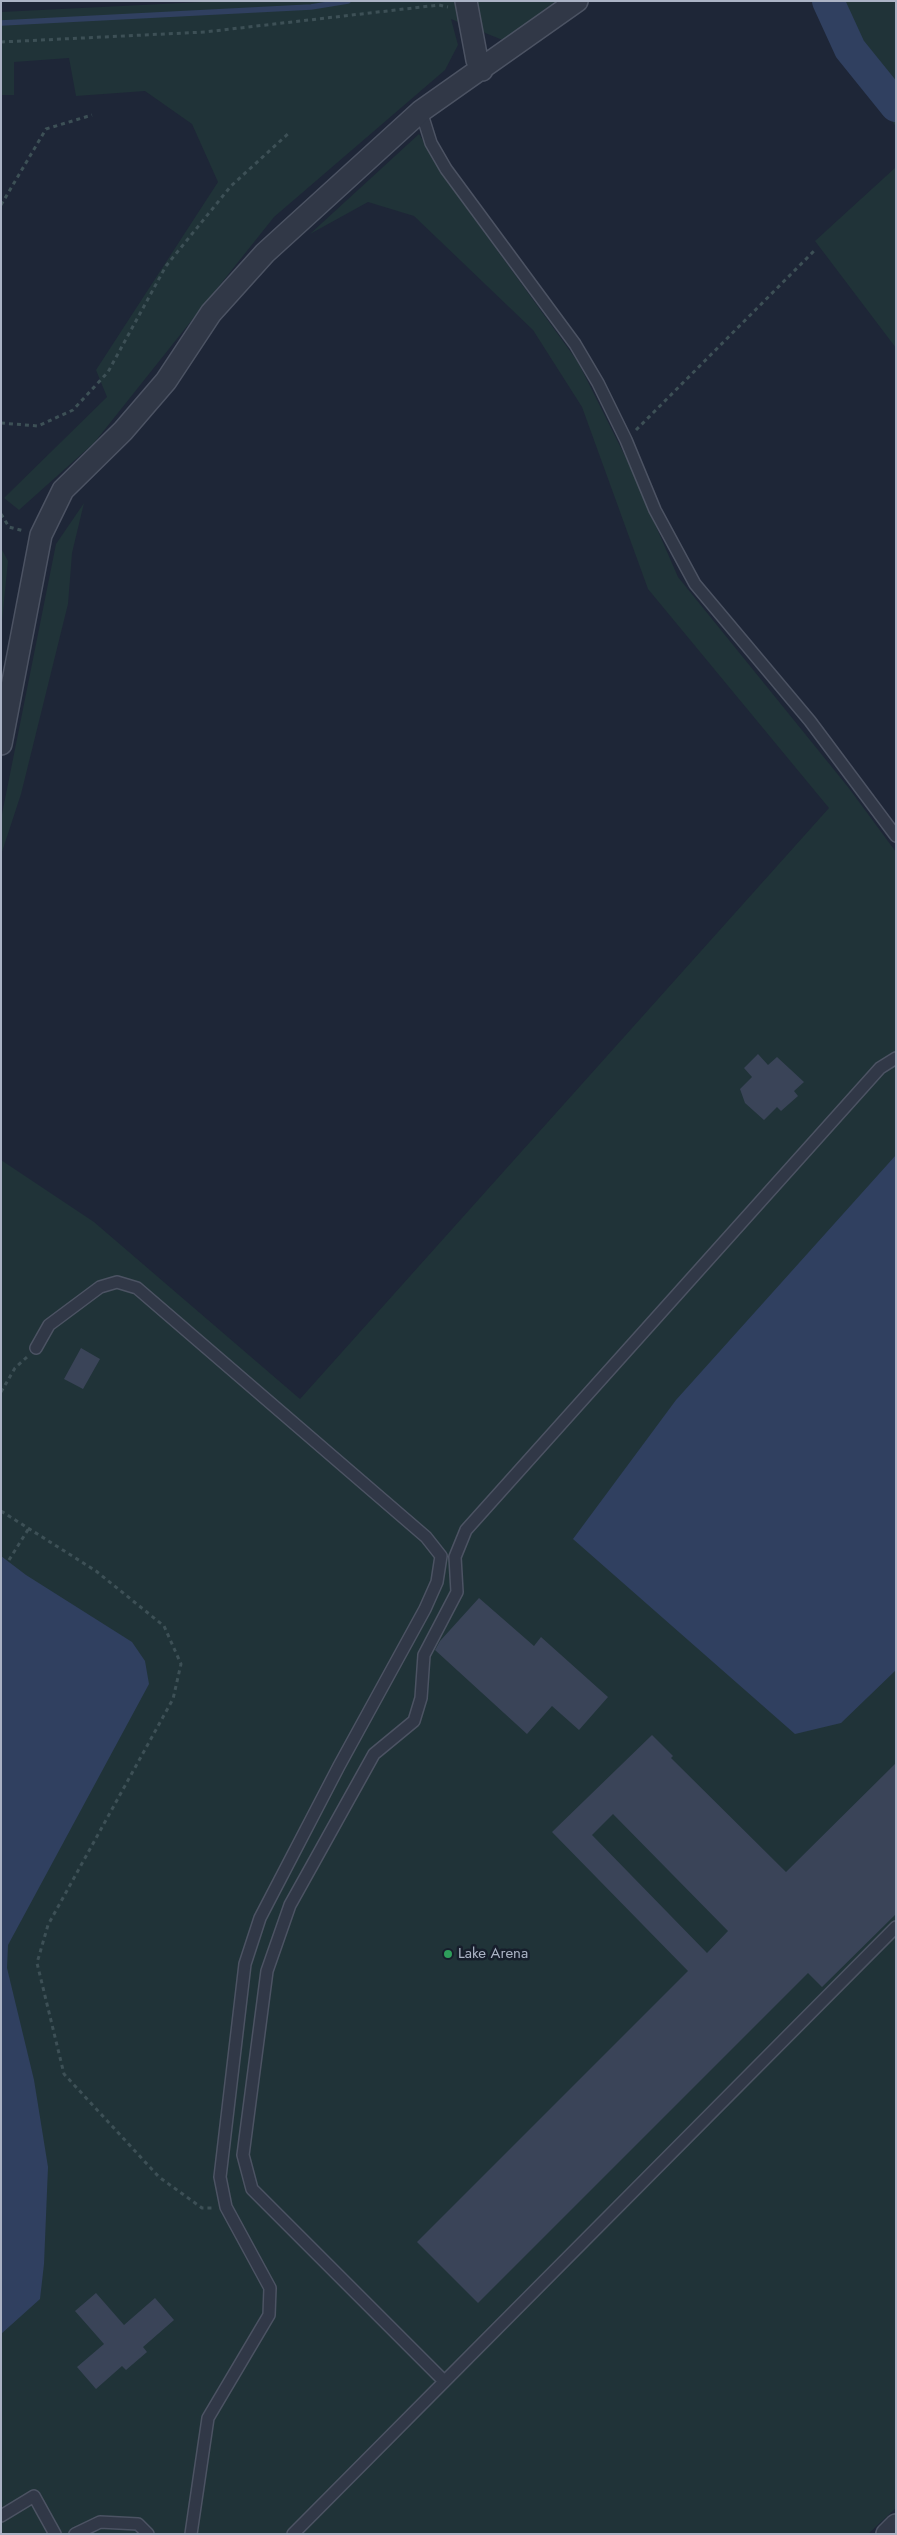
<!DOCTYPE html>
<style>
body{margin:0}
#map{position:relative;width:897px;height:2535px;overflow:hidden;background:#1e2637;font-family:Jost,sans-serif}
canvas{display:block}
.frame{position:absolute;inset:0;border:2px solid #abb3c5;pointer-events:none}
</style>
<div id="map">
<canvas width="897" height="2535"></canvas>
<div class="frame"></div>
</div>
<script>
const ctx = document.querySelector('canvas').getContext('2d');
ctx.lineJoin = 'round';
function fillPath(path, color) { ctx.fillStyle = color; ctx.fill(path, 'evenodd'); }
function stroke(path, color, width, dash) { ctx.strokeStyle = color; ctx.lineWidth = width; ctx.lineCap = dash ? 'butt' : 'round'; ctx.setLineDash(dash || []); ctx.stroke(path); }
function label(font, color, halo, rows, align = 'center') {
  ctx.font = font + ' Jost,sans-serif'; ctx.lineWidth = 5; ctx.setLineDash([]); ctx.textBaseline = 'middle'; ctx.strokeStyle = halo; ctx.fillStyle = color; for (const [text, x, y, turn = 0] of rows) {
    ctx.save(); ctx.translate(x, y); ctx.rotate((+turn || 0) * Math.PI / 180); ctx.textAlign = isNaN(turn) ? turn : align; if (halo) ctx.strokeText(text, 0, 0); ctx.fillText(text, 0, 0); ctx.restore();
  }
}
const green = new Path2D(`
 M222 1H561L505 41 451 19 458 45 445 70 274 217 94 443 19 510 4 498 107 397 96 370 218 182 192 124 145 91 76 96 69 58 14 62V95H1V12Z
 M811 1H896V127Z
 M419 134 450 185 578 362 628 462 678 577 848 787 896 852V2508L868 2534H1V1160L94 1222 300 1399 829 808 648 589 582 407 533 330 414 216 368 202 310 234Z
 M896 167V348L815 241Z
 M84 503 72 553 68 604 21 794 1 855V819L56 544Z
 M1 548 8 561 1 631Z`);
const water = new Path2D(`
 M896 1155V1670L841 1723 795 1734 573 1539 676 1400Z
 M1 1556 26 1575 132 1642 145 1661 149 1684 8 1945 7 1968 34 2080 48 2167 44 2264 40 2299 1 2334Z`);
const stream = new Path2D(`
 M1 23 311 7 348 1`);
const river = new Path2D(`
 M828 1 850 49 896 106`);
const building = new Path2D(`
 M758 1054 768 1065 777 1057 804 1082 794 1091 798 1096 781 1111 777 1107 764 1120 745 1103 740 1089 752 1077 744 1068Z
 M81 1348 100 1359 83 1389 64 1379Z
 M479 1598 534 1646 541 1637 608 1697 579 1730 552 1706 527 1734 435 1650 440 1641Z
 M652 1735 673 1756 671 1758 786 1872 896 1763V1914L822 1987 808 1973 478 2303 417 2242 688 1971 552 1832ZM613 1814 728 1931 707 1953 592 1835Z
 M96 2293 124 2325 155 2298 174 2320 143 2347 147 2352 126 2370 122 2366 96 2389 77 2367 104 2344 75 2311Z`);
const path = new Path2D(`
 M1 42 205 32 439 5 448 7
 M1 205 46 129 92 115
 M1 423 38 426 73 410 108 372 166 266 231 186 290 132
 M636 430 815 250
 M1 514 9 527 24 531
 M1 1392 15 1368 27 1357
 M1 1511 96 1571 164 1626 181 1664 173 1699 48 1925 37 1963 64 2074 159 2177 202 2208H213
 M9 1560 29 1528`);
const lane = new Path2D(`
 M421 111 431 143 446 169 575 344 598 383 626 440 655 510 695 584 810 721 896 836
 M36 1348 49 1325 100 1287 117 1282 137 1288 426 1537 441 1556 437 1582 425 1609 339 1766 260 1918 245 1964 220 2177 226 2207 270 2288 269 2315 208 2418 191 2534
 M444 2381 252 2189 243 2155 267 1971 290 1905 374 1754 414 1721 421 1698 424 1655 457 1592 455 1557 466 1530 880 1068 896 1058
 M1 2516 34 2496 55 2534
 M75 2534 100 2522 138 2524 148 2534
 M293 2534 896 1927`);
const street = new Path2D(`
 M466 1 477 60 482 70
 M1 744 41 535 63 490 123 431 166 381 211 313 265 253 421 111 577 1
 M887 2534 896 2525`);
const markers = [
 [448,1954,5,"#2e9e5b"]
];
const poiNames = [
 ["Lake Arena",458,1954]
];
fillPath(green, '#203338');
fillPath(water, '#304060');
stroke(stream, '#304060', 5.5);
stroke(river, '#304060', 32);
fillPath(building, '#3a4458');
stroke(lane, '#4c5363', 14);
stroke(street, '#4c5363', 24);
stroke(path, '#3d5056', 3, [4, 4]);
stroke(lane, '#313847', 11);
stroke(street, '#313847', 21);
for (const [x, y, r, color] of markers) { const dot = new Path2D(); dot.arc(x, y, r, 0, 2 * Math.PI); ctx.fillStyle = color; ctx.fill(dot); stroke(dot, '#171e2c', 2); }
label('15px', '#abb3c5', '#171e2c', poiNames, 'left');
</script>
